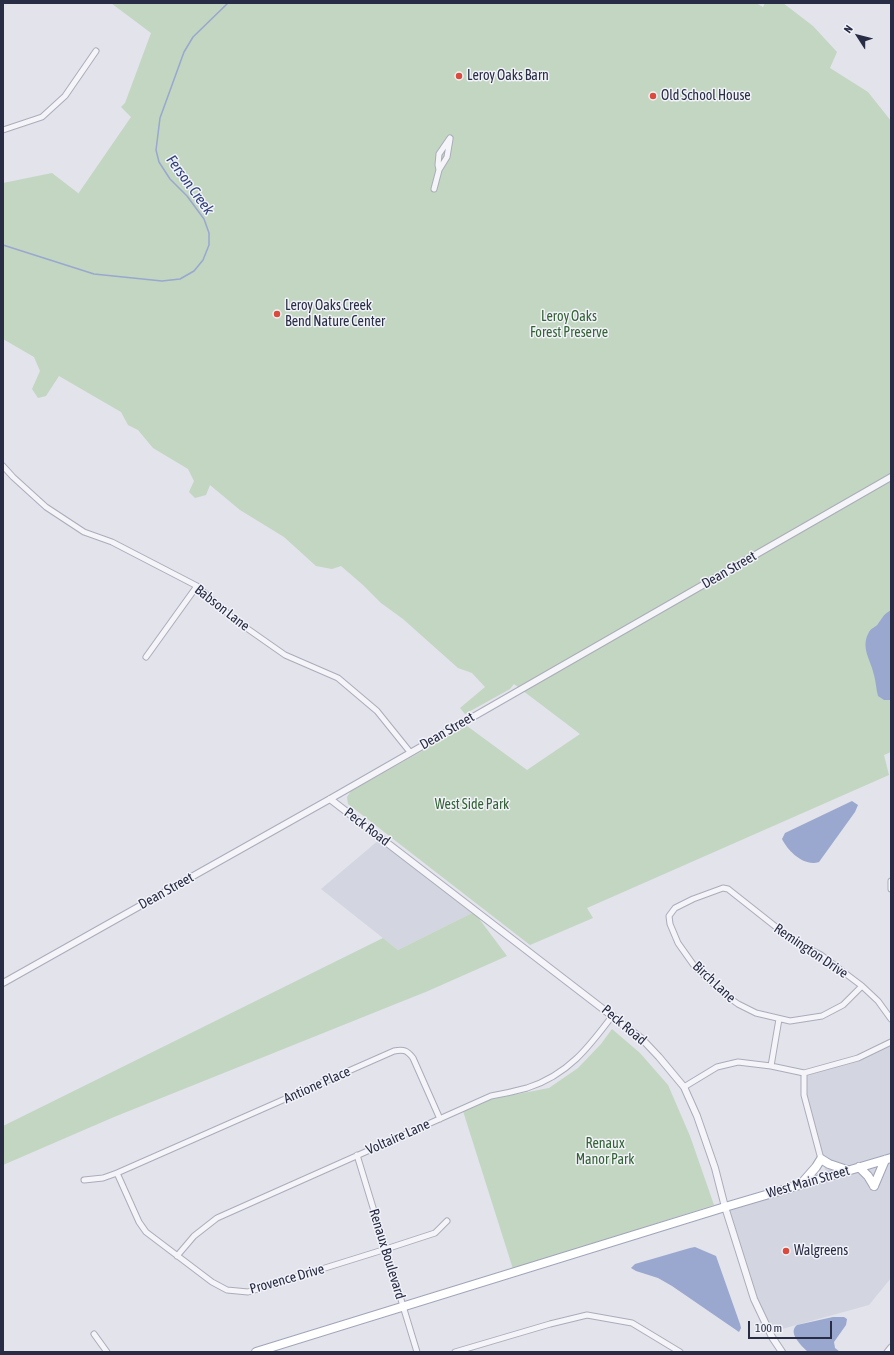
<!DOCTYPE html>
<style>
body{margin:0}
#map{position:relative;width:894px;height:1355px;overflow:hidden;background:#e2e3eb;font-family:"Asap Condensed",sans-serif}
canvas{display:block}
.frame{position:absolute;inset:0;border:4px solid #282c45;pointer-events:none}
.north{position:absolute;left:838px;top:16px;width:40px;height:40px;-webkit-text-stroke:3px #f2f3f8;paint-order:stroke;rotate:306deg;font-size:11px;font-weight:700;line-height:16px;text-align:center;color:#282c45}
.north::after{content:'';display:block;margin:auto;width:14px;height:18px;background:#282c45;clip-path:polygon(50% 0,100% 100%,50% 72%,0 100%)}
.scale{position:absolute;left:748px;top:1321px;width:84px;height:18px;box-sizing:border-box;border:2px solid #282c45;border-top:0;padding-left:5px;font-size:12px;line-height:14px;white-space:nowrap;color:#282c45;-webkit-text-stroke:3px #f2f3f8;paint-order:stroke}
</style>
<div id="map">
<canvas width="894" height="1355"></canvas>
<div class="frame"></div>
<div class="north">N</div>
<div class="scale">100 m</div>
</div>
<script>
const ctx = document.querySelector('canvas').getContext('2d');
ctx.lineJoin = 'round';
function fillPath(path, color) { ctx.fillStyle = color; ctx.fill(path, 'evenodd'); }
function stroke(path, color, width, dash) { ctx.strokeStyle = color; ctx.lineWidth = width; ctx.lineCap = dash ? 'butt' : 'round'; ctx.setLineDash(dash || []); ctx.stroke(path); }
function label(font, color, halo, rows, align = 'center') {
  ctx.font = font + ' "Asap Condensed",sans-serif'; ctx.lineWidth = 3; ctx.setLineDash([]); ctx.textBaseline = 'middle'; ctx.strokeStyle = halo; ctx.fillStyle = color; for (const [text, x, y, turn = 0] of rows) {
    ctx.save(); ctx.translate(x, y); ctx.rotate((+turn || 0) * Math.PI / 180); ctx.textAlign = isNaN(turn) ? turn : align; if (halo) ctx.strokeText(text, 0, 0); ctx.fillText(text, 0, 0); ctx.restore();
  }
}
const built = new Path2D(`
 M380 839 474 912 398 950 321 889Z
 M891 1044V1154L826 1174 807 1096V1074Z
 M891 1161V1278L869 1305 771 1332 756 1297 729 1209Z`);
const green = new Path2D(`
 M111 3H756L763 7 765 3H783L813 26 837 52 830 68 868 92 891 121V752L884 755 889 775 587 908 593 918 530 945 348 804 347 797 351 791 467 726 527 770 580 734 514 684 510 689 465 714 460 708 485 687 472 673 458 668 403 619 381 603 363 585 341 566 332 569 316 566 284 537 240 510 210 485 206 495 195 498 189 492 194 481 188 469 153 448 138 430 128 425 121 412 59 376 46 396 38 398 32 389 40 371 34 357 3 339V183L52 173 78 193V194L131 117 121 107 125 103 151 33Z
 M474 912 507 956 428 991 114 1117 3 1165V1126L383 938 398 950Z
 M612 1029 640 1053 668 1085 690 1136 714 1205 513 1269 463 1111 492 1099 549 1088 578 1068 601 1044Z`);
const water = new Path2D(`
 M891 610V700H884L878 696C876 689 876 682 874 675 871 660 860 648 869 632 871 628 876 627 878 624 884 616 882 616 891 610Z
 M852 801 858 805 855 812 819 862C804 867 788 851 782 839L785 833Z
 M695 1247 716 1256 740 1324 741 1328 739 1332 672 1286 658 1278 636 1271 631 1268 635 1264 690 1248Z
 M833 1317H844L847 1319 846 1325 834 1342 835 1348 840 1352H808C802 1346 787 1333 797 1325Z`);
const stream = new Path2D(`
 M3 245 94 274 162 281 180 279 194 271 203 260 209 245V233L204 219 187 196 170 179 159 162 156 150 160 118 184 52 193 37 228 3`);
const minor = new Path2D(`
 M3 130 42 117 65 96 96 51
 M439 170 447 157 450 139
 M434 189 439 170 438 165 439 154 450 138
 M3 466 13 477 46 507 84 532 112 542 197 586 235 620 285 655 338 678 377 711 410 752
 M146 657 197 586
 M891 881V889
 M862 986 843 1005 822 1016 790 1021 756 1013 738 1004 724 994 695 967 678 943 670 924 669 916 675 908 693 899 723 888 728 889 795 942 821 955 862 986 878 1001 891 1019
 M771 1066 779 1019
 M804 1073V1095L821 1159
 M684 1087 717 1067 738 1062 771 1066 804 1073 858 1058 891 1042
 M357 1155 417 1352
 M117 1173 139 1222 146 1232 212 1282 227 1290 248 1292 386 1249 435 1233 447 1221
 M84 1180 103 1178 117 1173 394 1051C403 1049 407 1050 413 1058L440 1119
 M177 1256 194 1236 217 1218 491 1096C503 1094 516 1091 527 1088 568 1075 589 1047 613 1015
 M94 1334 107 1352
 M455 1352 550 1324 587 1315 632 1323 680 1352
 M887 1352 891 1347`);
const tertiary = new Path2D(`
 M330 799 642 1039 659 1057 684 1087 697 1116 715 1168 725 1207 754 1299 772 1337 782 1352
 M3 983 330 799 891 477`);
const primary = new Path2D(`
 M859 1167 868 1176 874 1186
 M802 1183 816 1167 821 1159 829 1164 847 1170
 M874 1186 885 1160
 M256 1352 725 1207 891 1158`);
const markers = [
 [459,76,4,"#da4a3d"],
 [653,96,4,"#da4a3d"],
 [277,314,4,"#da4a3d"],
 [786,1251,4,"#da4a3d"]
];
const poiNames = [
 ["Leroy Oaks Barn",467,76],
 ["Old School House",661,96],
 ["Leroy Oaks Creek",285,306],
 ["Bend Nature Center",285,322],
 ["Walgreens",794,1251]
];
const parkNames = [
 ["Leroy Oaks",569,317],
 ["Forest Preserve",569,333],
 ["West Side Park",472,805],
 ["Renaux",605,1144],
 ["Manor Park",605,1160]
];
const streetNames = [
 ["Dean Street",729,570,-30],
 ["Babson Lane",222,608,38],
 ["Dean Street",447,731,-30],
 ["Peck Road",367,827,37],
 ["Dean Street",166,891,-29],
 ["Remington Drive",811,951,34],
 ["Birch Lane",714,982,43],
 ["Peck Road",624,1025,40],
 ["Antione Place",317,1085,-24],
 ["Voltaire Lane",398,1137,-24],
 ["West Main Street",808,1182,-16],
 ["Renaux Boulevard",387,1254,73],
 ["Provence Drive",287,1279,-16]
];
const waterNames = [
 ["Ferson Creek",190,185,54]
];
fillPath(built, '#d3d5e0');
fillPath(green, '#c2d6c2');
fillPath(water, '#9aa7ce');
stroke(stream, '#9aa7ce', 1.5);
stroke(minor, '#aaacb9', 7);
stroke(tertiary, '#aaacb9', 8);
stroke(primary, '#a0a4b8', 10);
stroke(minor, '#f5f5f9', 5);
stroke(tertiary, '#f5f5f9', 6);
stroke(primary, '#fff', 8);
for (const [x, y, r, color] of markers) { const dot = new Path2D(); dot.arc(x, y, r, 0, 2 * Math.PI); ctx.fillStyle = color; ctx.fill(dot); stroke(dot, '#f2f3f8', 1.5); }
label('14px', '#282c45', '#f2f3f8', poiNames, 'left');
label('14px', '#346236', '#f2f3f8', parkNames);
label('14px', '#282c45', '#f2f3f8', streetNames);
label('italic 15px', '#2e3f7c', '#f2f3f8', waterNames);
</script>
